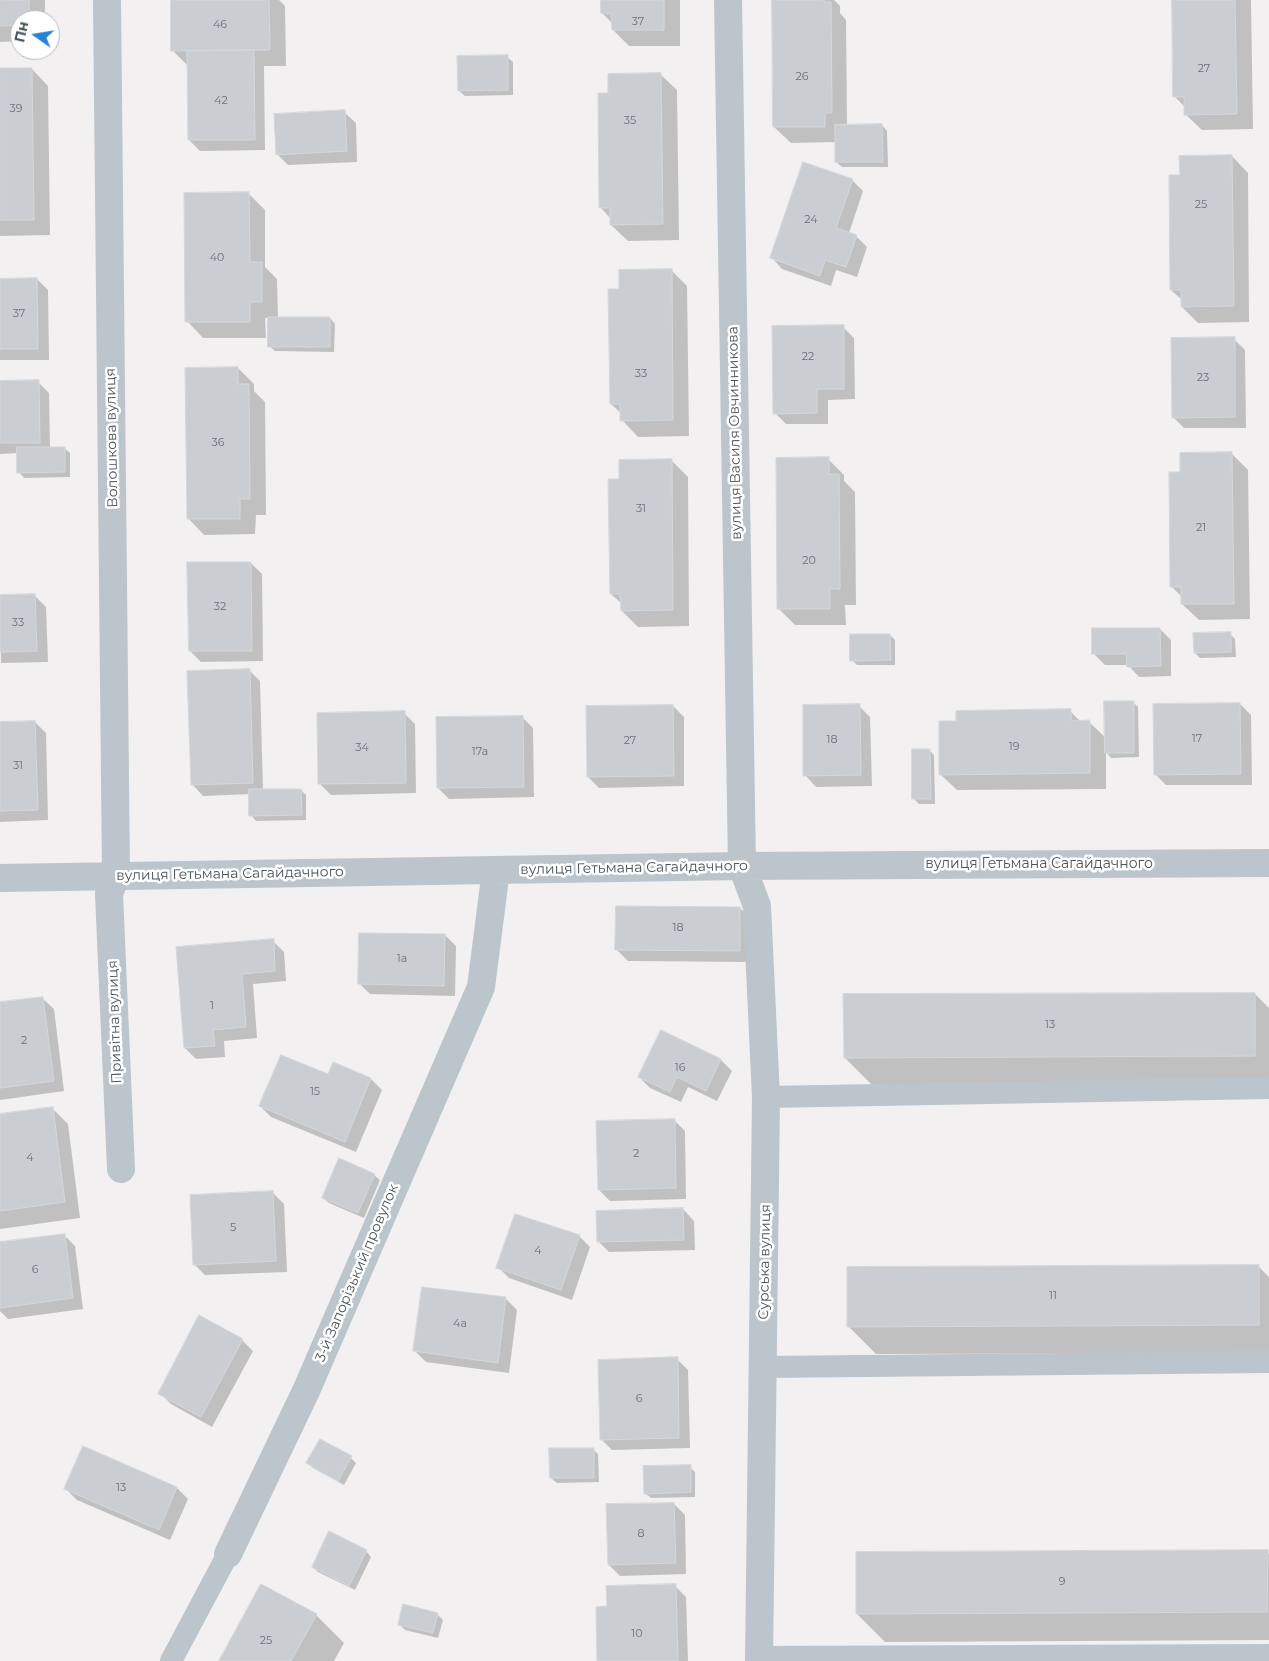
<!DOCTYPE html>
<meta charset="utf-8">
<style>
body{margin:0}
#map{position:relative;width:1269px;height:1661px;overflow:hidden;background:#f2f0f0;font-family:Montserrat,sans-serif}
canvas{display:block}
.north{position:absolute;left:10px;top:10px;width:50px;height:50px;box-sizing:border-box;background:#fff;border:1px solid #b6bbbd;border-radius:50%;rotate:283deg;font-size:14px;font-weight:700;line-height:20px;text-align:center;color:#49545b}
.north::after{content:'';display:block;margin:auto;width:18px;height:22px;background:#2982d3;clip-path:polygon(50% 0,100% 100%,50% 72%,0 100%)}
</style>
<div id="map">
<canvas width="1269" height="1661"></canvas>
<div class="north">Пн</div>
</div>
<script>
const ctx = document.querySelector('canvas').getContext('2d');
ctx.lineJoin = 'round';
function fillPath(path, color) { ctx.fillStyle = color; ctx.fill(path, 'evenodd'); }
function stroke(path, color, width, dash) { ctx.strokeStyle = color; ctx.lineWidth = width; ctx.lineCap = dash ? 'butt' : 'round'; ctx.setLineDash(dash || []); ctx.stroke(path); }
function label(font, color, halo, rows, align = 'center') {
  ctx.font = font + ' Montserrat,sans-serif'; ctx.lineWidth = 5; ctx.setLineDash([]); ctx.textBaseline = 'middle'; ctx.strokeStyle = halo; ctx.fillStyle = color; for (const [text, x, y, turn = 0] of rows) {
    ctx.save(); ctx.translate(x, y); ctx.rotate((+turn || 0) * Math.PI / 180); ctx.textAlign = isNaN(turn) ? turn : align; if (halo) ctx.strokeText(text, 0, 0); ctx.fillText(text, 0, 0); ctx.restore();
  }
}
const shadow = new Path2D(`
 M0 0H45V20H20V41L0 42Z
 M172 0H279L285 6 286 66H264L265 150 200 151 189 140 188 66 173 51Z
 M602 0H680V46H629L613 30V24L602 13Z
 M773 0H834L840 6V13L846 20 847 126 882 125 887 131 888 167H842L836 162V142L791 143 774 127Z
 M1173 0H1251L1253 129 1202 130 1185 114V107L1175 97Z
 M507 57 513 62V95L465 96 459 91Z
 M32 69 48 86 50 235 0 236V70Z
 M660 74 677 90 679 240 628 241 611 225V219L601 208 610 94Z
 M344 112 356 123 357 162 288 165 277 154Z
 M1232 156 1248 173 1249 322 1198 323 1182 307V300L1171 290 1181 176Z
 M852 180 863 191 849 233 856 236 867 247 857 277 836 270 831 286 782 269 772 258Z
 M248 193 265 210V267L277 279 278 318H330L335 324 334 352 275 351 269 346V318H265L266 338H203L187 321Z
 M671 270 687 286 689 436 638 437 622 420V414L611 404 621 290Z
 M37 279 48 290 49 360H0V280Z
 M843 327 854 338 855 399 828 400V424H786L775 413Z
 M1234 339 1245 350 1246 428H1184L1173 417Z
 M238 368 254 384V391L265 402 266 515H256L255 534 204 535 188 518Z
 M0 382H38L49 393 50 448H64L70 453V477L24 478 19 472 18 453 0 454Z
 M1232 454 1248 470 1250 619 1199 620 1182 604V597L1172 587 1181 474Z
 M828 459 844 475V481L855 492 856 605H845L846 625H795L779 609Z
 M671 460 688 477 689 626 638 627 622 611V604L611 594 620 480Z
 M251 563 262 574 263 661 201 662 190 651Z
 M35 596 46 607 48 662 1 663 0 597Z
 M1160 629 1171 640V676L1139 677 1128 665H1105L1094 654Z
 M1230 634 1235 639 1236 657 1200 658 1195 653Z
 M890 635 895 640V665H857L852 660Z
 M249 670 260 681 263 790H301L306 795V820L256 821 251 815V794L203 796 192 784Z
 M1133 702 1138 707 1139 757 1111 758 1106 752V789L957 790 940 774 957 722 1070 711 1081 722H1089L1106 738Z
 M1240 704 1251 715 1252 785H1166L1155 774Z
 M673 706 684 717V786L599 788 588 777Z
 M859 706 870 717 872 786 816 787 805 775Z
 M404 713 415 724 416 793 331 795 320 784Z
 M522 717 533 728 534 797 449 799 438 788Z
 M35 722 46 733 48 820 0 822V723Z
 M929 750 934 755 935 804H919L914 799Z
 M740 908 751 919 750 962 628 961 617 950Z
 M445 935 456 946 455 996 370 994 359 983Z
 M273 941 284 952 286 981 253 984 257 1038 224 1041 225 1057 196 1059 185 1048 177 949Z
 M1255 994 1269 1008V1084L873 1086 845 1058Z
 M42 998 54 1009 64 1091 0 1100V1003Z
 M661 1031 721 1060 732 1071 717 1101 688 1087 681 1102 650 1088 639 1077Z
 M371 1079 382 1090 356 1152 271 1117 260 1106Z
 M52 1108 68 1124 80 1218 0 1229V1115Z
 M674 1120 685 1131 686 1199 610 1201 599 1190Z
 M374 1175 380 1180 364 1218 329 1203 323 1198Z
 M273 1193 284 1204 287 1272 205 1275 194 1264Z
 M683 1209 694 1221 695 1250 609 1252 598 1241Z
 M64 1235 75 1246 83 1309 8 1319 0 1311V1244Z
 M579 1236 590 1247 572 1300 509 1278 498 1267Z
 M1258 1266 1269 1277V1353L876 1354 849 1327Z
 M506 1299 517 1310 509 1373 426 1362 415 1351Z
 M242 1340 253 1351 212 1427 171 1404 160 1393Z
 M677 1359 688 1370 690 1448 612 1450 601 1439Z
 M593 1449 598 1454 599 1482 557 1483 551 1478Z
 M351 1458 356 1463 344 1485 313 1468 308 1463Z
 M690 1467 695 1472V1497L651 1498 645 1493Z
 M177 1488 188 1499 170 1540 77 1500 66 1489Z
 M674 1504 685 1515 686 1574 620 1576 609 1565Z
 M366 1551 371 1557 355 1590 318 1572 313 1567Z
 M1267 1552 1269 1554V1640L885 1642 857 1614Z
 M675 1586 686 1597 688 1661H599L608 1607Z
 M404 1606 438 1615 443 1620 438 1638 405 1630 399 1624Z
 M316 1615 344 1643 334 1661H221Z`);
const building = new Path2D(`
 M0 0H29V20H20V25L0 26Z
 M171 0H269L270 50 171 51Z
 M601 0H664V30H612L611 14 601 13Z
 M772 0H824V2H831L832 113H825V127H773Z
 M1172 0H1235L1237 114 1184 115V97H1173Z
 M254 50 255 140H188L187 51Z
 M508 55V90L458 91 457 56Z
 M0 68H32L34 220H0Z
 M661 73 663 224 610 225V208H599L598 93H608V74Z
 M345 110 347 151 276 155 274 114Z
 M882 124 883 162H835V125Z
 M1232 155 1234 306 1181 307V290H1170L1169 175H1180L1179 156Z
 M803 162 853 179 836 228 857 235 846 267 825 260 820 276 770 258Z
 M249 192 250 262H262V302H250V322H185L184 193Z
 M672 269 673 420 620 421V404H610L608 289H619V270Z
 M37 278 38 349H0V279Z
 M268 317H330V347H268Z
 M844 325V389H817V413L773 414 772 326Z
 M1235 337V417L1172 418 1171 338Z
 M238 367V384H249L250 499H240V519H187L185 368Z
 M39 380 40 443H0V381Z
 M17 447H65V472L17 473Z
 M1232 452 1234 604H1181V587H1170L1169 472H1180V453Z
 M829 457V474H839L840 589H830V609H777L776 458Z
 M672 459 673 610 621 611 620 594H610L608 479H619V460Z
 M187 562H251L252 651H189Z
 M35 594 37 651 0 652V595Z
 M1092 628H1160L1161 666 1127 667 1126 654H1092Z
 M1231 632V652L1194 653 1193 633Z
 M850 634H890L891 660 850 661Z
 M250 669 253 783 191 785 187 671Z
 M1104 701H1134V753H1105Z
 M1240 703 1241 774 1154 775 1153 704Z
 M860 704 861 775 803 776V705Z
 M673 705 674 776 587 777 586 706Z
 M1071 709V721L1090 720V773L939 775V721H956V711Z
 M405 711 406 783 318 784 317 713Z
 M523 716 524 787 437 788 436 717Z
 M35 721 38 810 0 811V722Z
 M912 749H930L931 799H912Z
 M249 789H301L302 815 249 816Z
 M616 906 740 907V951L615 950Z
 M359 933 445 934 444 986 358 984Z
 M274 939 275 971 242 974 246 1027 213 1030 215 1046 184 1048 176 947Z
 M1255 993V1056L844 1058 843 994Z
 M43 997 54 1081 0 1088V1002Z
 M661 1030 721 1059 706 1091 677 1077 670 1092 638 1077Z
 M281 1055 328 1074 333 1062 371 1078 345 1142 259 1106Z
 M53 1107 65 1202 0 1211V1114Z
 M675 1119 676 1188 598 1190 596 1121Z
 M339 1158 375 1174 358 1213 322 1198Z
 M273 1191 276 1261 193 1265 190 1195Z
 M683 1208 684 1240 597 1242 596 1211Z
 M515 1214 580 1235 561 1290 496 1268Z
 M65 1234 73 1298 0 1308V1242Z
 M1259 1265V1325L847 1327V1267Z
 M422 1287 506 1297 498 1363 413 1351Z
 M199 1315 243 1339 201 1417 158 1394Z
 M678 1357 679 1438 600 1440 598 1360Z
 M320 1439 352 1456 338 1481 306 1463Z
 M83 1446 177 1487 159 1530 64 1489Z
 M549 1448H594V1478H550Z
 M691 1465V1492L644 1494 643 1466Z
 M674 1503 676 1563 608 1565 606 1504Z
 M329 1531 367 1550 349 1586 312 1567Z
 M1268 1550 1267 1612 856 1614V1552Z
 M261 1584 317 1614 291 1661H219Z
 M676 1584 678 1661H597L596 1607 607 1606 606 1586Z
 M403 1604 438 1613 433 1633 398 1625Z`);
const lane = new Path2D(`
 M766 1097 1269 1088
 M764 1367 1269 1362
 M760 1657 1269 1655
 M171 1661 228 1554`);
const street = new Path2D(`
 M107 0 116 875 109 894 121 1169
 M728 0 742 866 757 906 766 1097 759 1661
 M0 878 742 866 1269 863
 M228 1554 306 1391 481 987 496 870`);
const numberNames = [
 ["37",638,22],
 ["46",220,25],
 ["27",1204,69],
 ["26",802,77],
 ["42",221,101],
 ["39",16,109],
 ["35",630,121],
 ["25",1201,205],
 ["24",811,220],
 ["40",217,258],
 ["37",19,314],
 ["22",808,357],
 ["33",641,374],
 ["23",1203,378],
 ["36",218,443],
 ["31",641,509],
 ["21",1201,528],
 ["20",809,561],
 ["32",220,607],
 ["33",18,623],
 ["17",1197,739],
 ["18",832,740],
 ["27",630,741],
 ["19",1014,747],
 ["34",362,748],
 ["17а",480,752],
 ["31",18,766],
 ["18",678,928],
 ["1а",402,959],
 ["1",212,1006],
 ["13",1050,1025],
 ["2",24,1041],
 ["16",680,1068],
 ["15",315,1092],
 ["2",636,1154],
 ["4",30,1158],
 ["5",233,1228],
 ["4",538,1251],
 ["6",35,1270],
 ["11",1053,1296],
 ["4а",460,1324],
 ["6",639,1399],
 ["13",121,1488],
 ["8",641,1534],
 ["9",1062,1582],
 ["10",637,1634],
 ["25",266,1641]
];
const streetNames = [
 ["вулиця Василя Овчинникова",735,433,-91],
 ["Волошкова вулиця",112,438,-91],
 ["вулиця Гетьмана Сагайдачного",1039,864],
 ["вулиця Гетьмана Сагайдачного",634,868,-1],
 ["вулиця Гетьмана Сагайдачного",230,874,-1],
 ["Привітна вулиця",115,1022,-92],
 ["Сурська вулиця",765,1262,-89],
 ["3-й Запорізький провулок",357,1273,-67]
];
fillPath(shadow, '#0003');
fillPath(building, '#cacdd2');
stroke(building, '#d4d7da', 1);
stroke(lane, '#bcc5cb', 22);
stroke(street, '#bcc5cb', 28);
label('11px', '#697279', null, numberNames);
label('14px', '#49545b', '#fff', streetNames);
</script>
